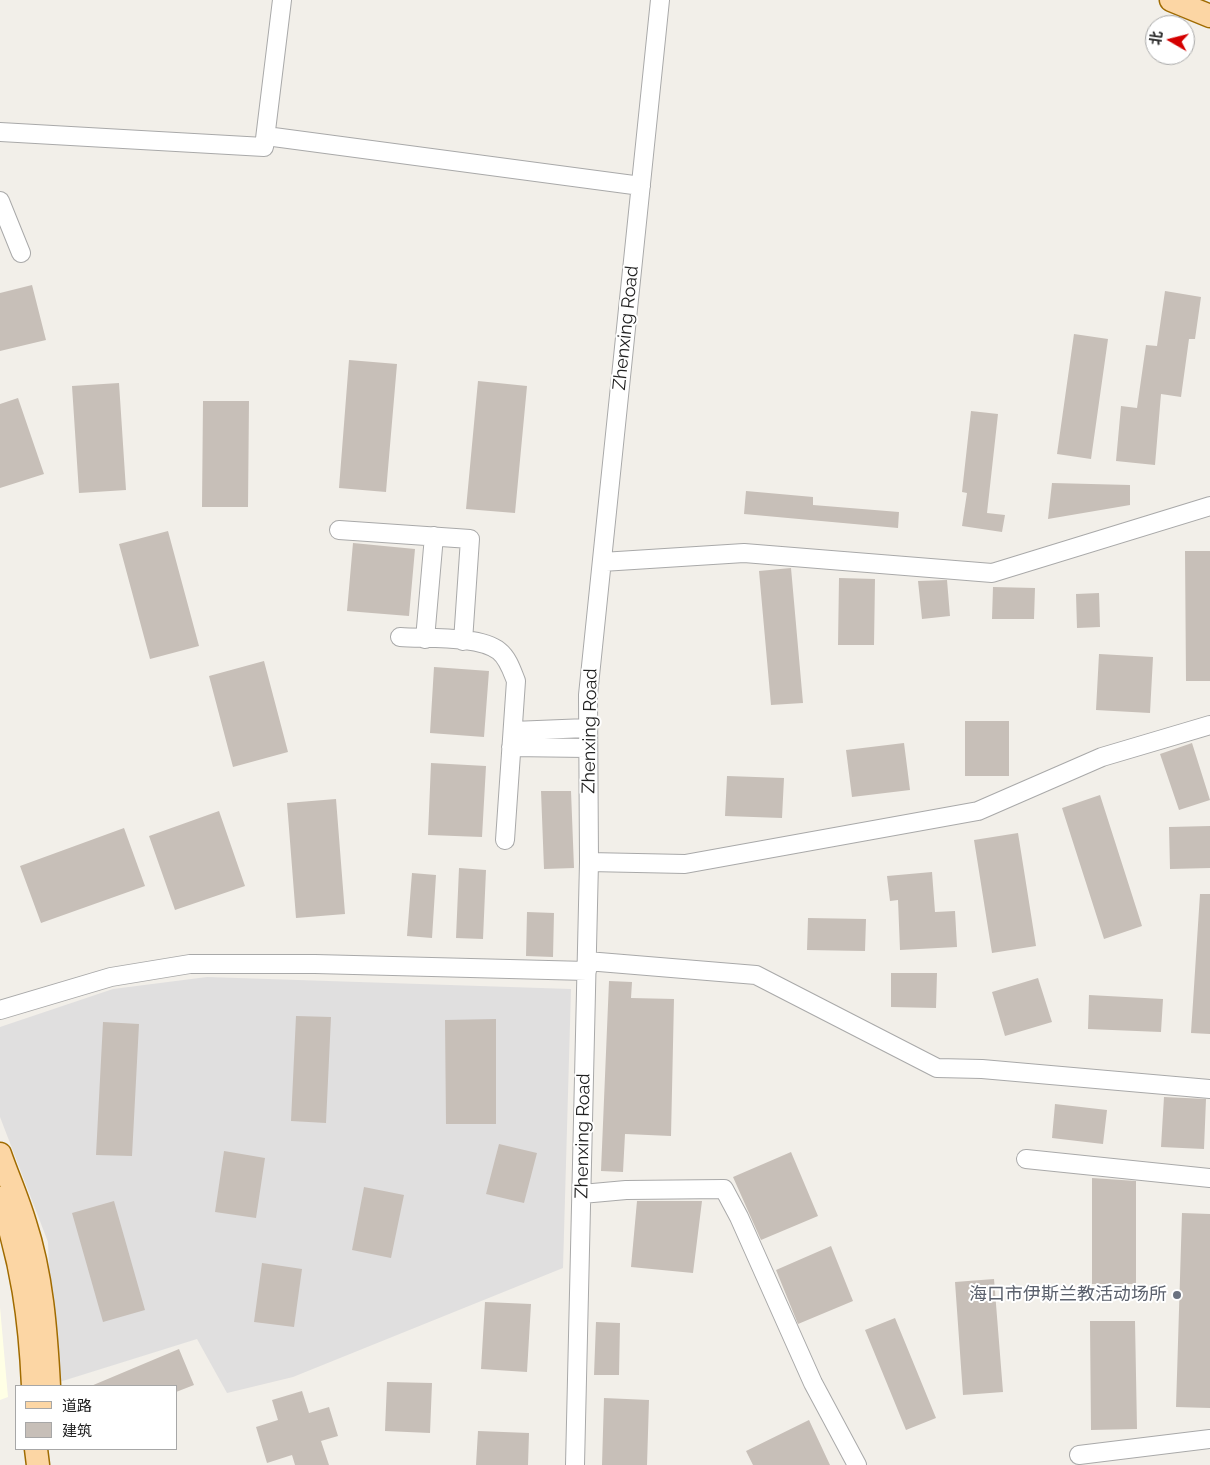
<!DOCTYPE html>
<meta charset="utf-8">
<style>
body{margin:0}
#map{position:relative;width:1210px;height:1465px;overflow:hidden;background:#f2efe9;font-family:Raleway,"Noto Sans SC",sans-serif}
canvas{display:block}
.legend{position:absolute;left:15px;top:1385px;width:162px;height:65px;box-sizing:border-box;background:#fff;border:1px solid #a7a7a7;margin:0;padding:6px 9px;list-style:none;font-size:15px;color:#222}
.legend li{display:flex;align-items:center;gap:10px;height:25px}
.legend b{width:25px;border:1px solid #a7a7a7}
.north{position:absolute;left:1145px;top:15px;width:50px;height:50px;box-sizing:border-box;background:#fff;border:1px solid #a7a7a7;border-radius:50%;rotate:278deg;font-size:14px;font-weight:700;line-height:20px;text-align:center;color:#222}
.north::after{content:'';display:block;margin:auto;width:18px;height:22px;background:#d40000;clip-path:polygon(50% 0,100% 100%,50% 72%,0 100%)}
</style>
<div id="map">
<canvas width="1210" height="1465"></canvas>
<ul class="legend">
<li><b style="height:6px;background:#fcd6a4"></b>道路</li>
<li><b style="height:14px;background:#c7bfb8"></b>建筑</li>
</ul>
<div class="north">北</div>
</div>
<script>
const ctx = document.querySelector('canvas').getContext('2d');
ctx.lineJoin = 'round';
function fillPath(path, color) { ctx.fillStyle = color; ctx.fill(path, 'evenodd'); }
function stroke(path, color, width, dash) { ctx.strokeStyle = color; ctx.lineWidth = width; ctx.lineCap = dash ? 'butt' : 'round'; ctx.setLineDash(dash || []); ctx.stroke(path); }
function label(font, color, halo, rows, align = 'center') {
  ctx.font = font + ' Raleway,"Noto Sans SC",sans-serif'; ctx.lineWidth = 4; ctx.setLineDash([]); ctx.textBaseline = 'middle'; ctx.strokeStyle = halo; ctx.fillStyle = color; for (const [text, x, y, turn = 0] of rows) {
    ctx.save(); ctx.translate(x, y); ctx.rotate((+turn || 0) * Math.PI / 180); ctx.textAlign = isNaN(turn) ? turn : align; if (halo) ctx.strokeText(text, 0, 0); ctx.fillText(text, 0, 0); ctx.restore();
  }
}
const residential = new Path2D(`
 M207 977 571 989 563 1268 293 1377 227 1393 197 1339 53 1384 48 1242 0 1117V1027L113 989Z`);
const education = new Path2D(`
 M0 1307 8 1397 0 1400Z`);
const building = new Path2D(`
 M32 285 46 340 0 351V293Z
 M1165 291 1201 297 1195 339H1189L1181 397 1161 394 1155 465 1116 461 1121 406 1137 408 1146 345 1157 346Z
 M1074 334 1108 339 1091 459 1057 454Z
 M349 360 397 364 386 492 339 488Z
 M478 381 527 386 515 513 466 509Z
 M119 383 126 490 79 493 72 386Z
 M18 398 44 474 0 488V404Z
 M203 401H249L248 507H202Z
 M971 411 998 414 987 513 1005 515 1002 532 962 526 967 493 962 492Z
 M1052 483 1130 485V505L1048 519Z
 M746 491 813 497V505L899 512 898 528 744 514Z
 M168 531 199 646 150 659 119 544Z
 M353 543 415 549 409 616 347 611Z
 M1185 551H1210V681H1186Z
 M791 568 803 703 771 705 759 571Z
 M839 578 875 579 874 645H838Z
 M947 580 950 616 922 619 918 581Z
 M993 587 1035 588 1034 619H992Z
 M1099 593 1100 627 1077 628 1076 594Z
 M1099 654 1153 657 1150 713 1096 710Z
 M264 661 288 752 233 767 209 676Z
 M434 667 489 671 484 737 430 733Z
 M965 721H1009V776H965Z
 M904 743 910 790 852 797 846 750Z
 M1192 743 1210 800 1179 810 1160 754Z
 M431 763 486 766 482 837 428 835Z
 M727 776 784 778 782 818 725 816Z
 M541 791H571L574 868 544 869Z
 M1100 795 1142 926 1104 939 1062 808Z
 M336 799 345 914 296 918 287 803Z
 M219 811 245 886 175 910 149 836Z
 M1210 826V868L1170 869 1169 827Z
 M124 828 145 886 41 923 20 866Z
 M1018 833 1036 946 992 953 974 840Z
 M459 868 486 870 483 939 456 938Z
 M932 872 935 912 955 911 957 947 900 950 898 900 890 901 887 876Z
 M412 873 436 875 432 938 407 936Z
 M1200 894H1210V1034L1191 1033Z
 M527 912 554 913 553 957 526 956Z
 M808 918 866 919 865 951 807 950Z
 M891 973H937L936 1008 891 1007Z
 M1038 978 1052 1022 1005 1036 992 992Z
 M609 981 632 982 631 998 674 999 671 1136 625 1134 623 1172 601 1171Z
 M1089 995 1163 999 1161 1032 1088 1029Z
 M296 1016 331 1017 326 1123 291 1121Z
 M496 1019V1124H446L445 1020Z
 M103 1022 139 1024 132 1156 96 1155Z
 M1164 1097 1206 1099 1204 1149 1161 1147Z
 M1055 1104 1107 1110 1103 1144 1052 1138Z
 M499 1144 537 1153 524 1203 486 1194Z
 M224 1151 265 1158 256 1218 215 1212Z
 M791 1152 818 1216 761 1240 733 1177Z
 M1092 1178 1136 1181V1284H1092Z
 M364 1187 404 1195 391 1258 352 1250Z
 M114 1201 145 1310 103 1322 72 1213Z
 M637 1201H702L693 1273 631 1267Z
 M1182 1213 1210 1214V1408L1176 1407Z
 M831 1246 853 1301 798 1324 776 1270Z
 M262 1263 302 1269 294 1327 254 1322Z
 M994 1279 1003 1392 963 1395 955 1282Z
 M485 1302 531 1304 527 1372 481 1369Z
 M895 1318 936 1418 906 1430 865 1330Z
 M1090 1321H1135L1137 1429 1091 1430Z
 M596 1322 620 1323 619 1375H594Z
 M179 1349 194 1385 176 1392V1386H91Z
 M387 1382 432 1383 430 1433 385 1431Z
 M302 1391 309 1413 329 1407 338 1436 321 1441 329 1465H295L292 1455 267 1463 256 1427 278 1420 272 1400Z
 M604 1398 649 1400 647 1465H602Z
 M809 1420 830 1465H753L746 1451Z
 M478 1431 529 1433 528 1465H476Z`);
const minor = new Path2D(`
 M0 132 264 147 282 0
 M266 136 641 186
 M0 201 21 253
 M339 530 470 539 463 641
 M602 562 744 553 992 573 1210 506
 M400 637C426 639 479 635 499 651 508 658 512 671 516 681L505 840
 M425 639 434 536
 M513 731 587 728
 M511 747 587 748
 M589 862 685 864 978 811 1102 757 1210 725
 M587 961 756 975 937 1068 982 1069 1210 1089
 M0 1010 111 977 190 964H315L587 971
 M1026 1159 1210 1178
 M582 1194 626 1190 724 1189 739 1217 813 1383 857 1465
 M1079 1455 1210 1439
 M575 1465 589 862 588 695 660 0`);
const major = new Path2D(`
 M1171 0 1210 16
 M0 1154C8 1177 18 1199 25 1223 42 1275 46 1331 49 1386
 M0 1198C22 1262 30 1319 33 1386
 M36 1449 38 1465`);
const markers = [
 [1177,1295,5,"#6b7280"]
];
const streetNames = [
 ["Zhenxing Road",626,328,-84],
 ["Zhenxing Road",590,731,-89],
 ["Zhenxing Road",583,1136,-89]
];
const worshipNames = [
 ["海口市伊斯兰教活动场所",1167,1295]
];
fillPath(residential, '#e0dfdf');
fillPath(education, '#ffffe5');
fillPath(building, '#c7bfb8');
stroke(minor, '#a9a9a9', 20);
stroke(major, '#a06b00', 25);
stroke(minor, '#fff', 18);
stroke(major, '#fcd6a4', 22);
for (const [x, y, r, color] of markers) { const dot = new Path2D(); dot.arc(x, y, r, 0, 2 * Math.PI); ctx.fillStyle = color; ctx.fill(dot); stroke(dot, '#fff', 2); }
label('18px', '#222', '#fff', streetNames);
label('18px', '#5b616d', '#fff', worshipNames, 'right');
</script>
